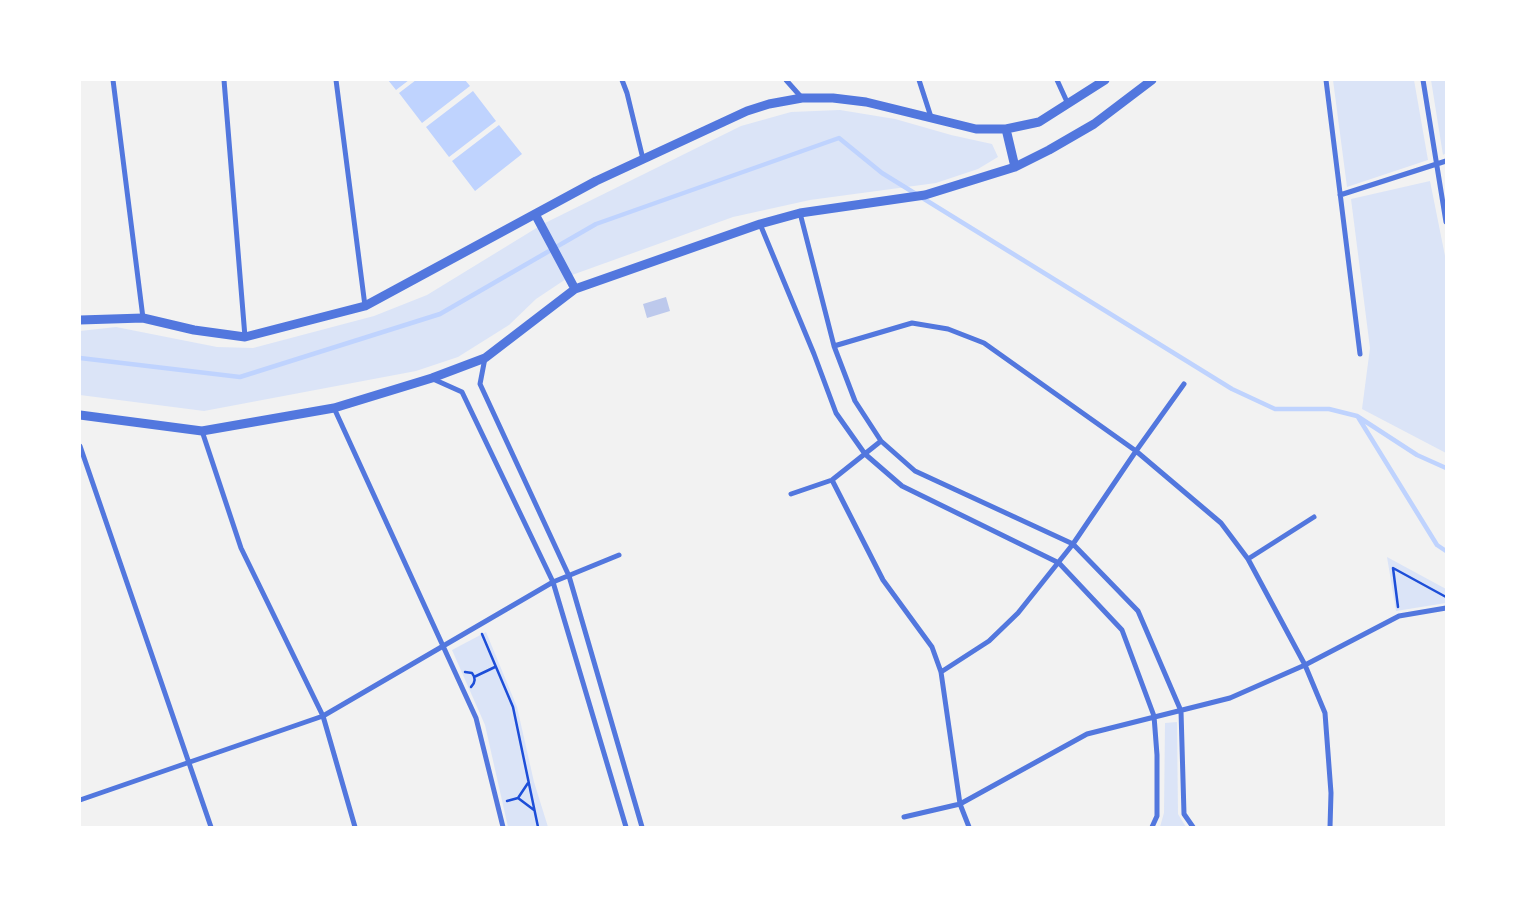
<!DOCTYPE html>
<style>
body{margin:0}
#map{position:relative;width:1526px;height:907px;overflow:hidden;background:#f2f2f2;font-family:Manrope,sans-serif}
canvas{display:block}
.frame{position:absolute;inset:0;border:81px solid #fff;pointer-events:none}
</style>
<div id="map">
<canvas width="1526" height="907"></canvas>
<div class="frame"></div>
</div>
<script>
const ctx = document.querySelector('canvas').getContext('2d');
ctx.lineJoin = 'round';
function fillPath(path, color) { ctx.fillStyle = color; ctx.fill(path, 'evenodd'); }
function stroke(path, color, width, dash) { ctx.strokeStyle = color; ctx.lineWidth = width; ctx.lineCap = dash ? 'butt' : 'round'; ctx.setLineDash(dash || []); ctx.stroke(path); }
const green = new Path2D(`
 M1333 80H1414L1428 160 1347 187Z
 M1431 80H1446V153L1443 155Z
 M840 110 895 119 951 135 992 144 998 157 978 169 936 183 810 200 733 217 572 275 536 299 509 325 458 357 416 371 204 411 80 395V331L116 327 217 347 253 348 374 316 427 295 543 224 741 126 791 112Z
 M1430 181 1446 261V453L1362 409 1370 348 1351 199Z
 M1387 557 1446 589V603L1396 611Z
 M486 632 517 707 534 782 548 827H508L485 725 452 650Z
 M1177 722 1178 814 1186 827H1160L1164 813 1165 723Z`);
const water = new Path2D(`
 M388 80H409L396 90Z
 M416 80H465L470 86 422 123 399 93Z
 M473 91 496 121 449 157 426 127Z
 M499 125 522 154 475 191 452 161Z`);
const stream = new Path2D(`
 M80 358 240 377 440 314 596 224 839 138 882 173 1232 389 1275 409H1329L1357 416 1417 455 1446 468
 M1358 417 1437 545 1446 551`);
const building = new Path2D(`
 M666 297 670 311 647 318 643 304Z`);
const path = new Path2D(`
 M1398 607 1393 568 1446 597
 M482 634 513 707 538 827
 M465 672 472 673C476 678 475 683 471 687
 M474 677 495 667
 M518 798 528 783
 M507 801 518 798 534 810`);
const minor = new Path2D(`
 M113 80 143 318
 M224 80 245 337
 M336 80 365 306
 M622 80 627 93 643 159
 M786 80 802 98
 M919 80 931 117
 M1057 80 1068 104
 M1326 80 1360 354
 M1423 80 1446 222
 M1340 195 1446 161
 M800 213 834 346 855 401 881 441 915 471 1073 544 1138 611 1181 711 1184 814 1193 827
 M760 224 814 354 836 413 865 454 902 486 1059 563 1122 630 1154 716 1157 755V816L1152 827
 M834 346 912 323 948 329 984 343 1136 451 1221 523 1248 559 1305 665 1325 713 1331 793 1330 827
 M485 358 480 384 569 576 642 827
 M433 379 462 392 553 582 626 827
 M334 408 476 718 503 827
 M202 431 241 548 323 716 355 827
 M80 446 211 827
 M832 480 883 580 932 647 941 672 960 804 969 827
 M791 494 832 480 881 441
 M1248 559 1314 517
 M941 672 989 641 1018 613 1073 544 1136 451 1184 384
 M80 800 323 716 553 582 619 555
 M904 817 960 804 1087 734 1230 698 1305 665 1399 616 1446 608`);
const tertiary = new Path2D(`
 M1006 129 1015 167
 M535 214 575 289
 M80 320 143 318 194 330 245 337 365 306 596 181 747 111 769 104 802 98H833L866 102 976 129H1006L1039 122 1105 80
 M80 415 202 431 334 408 432 378 485 358 575 289 760 224 800 213 925 195 1015 167 1049 150 1094 124 1152 80`);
fillPath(green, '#dbe4f7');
fillPath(water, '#bfd3fe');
stroke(stream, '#bfd3fe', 4.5);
fillPath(building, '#bdc9ec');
stroke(path, '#1d4ed8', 2.5);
stroke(minor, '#5277de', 5);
stroke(tertiary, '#5277de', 9);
</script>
